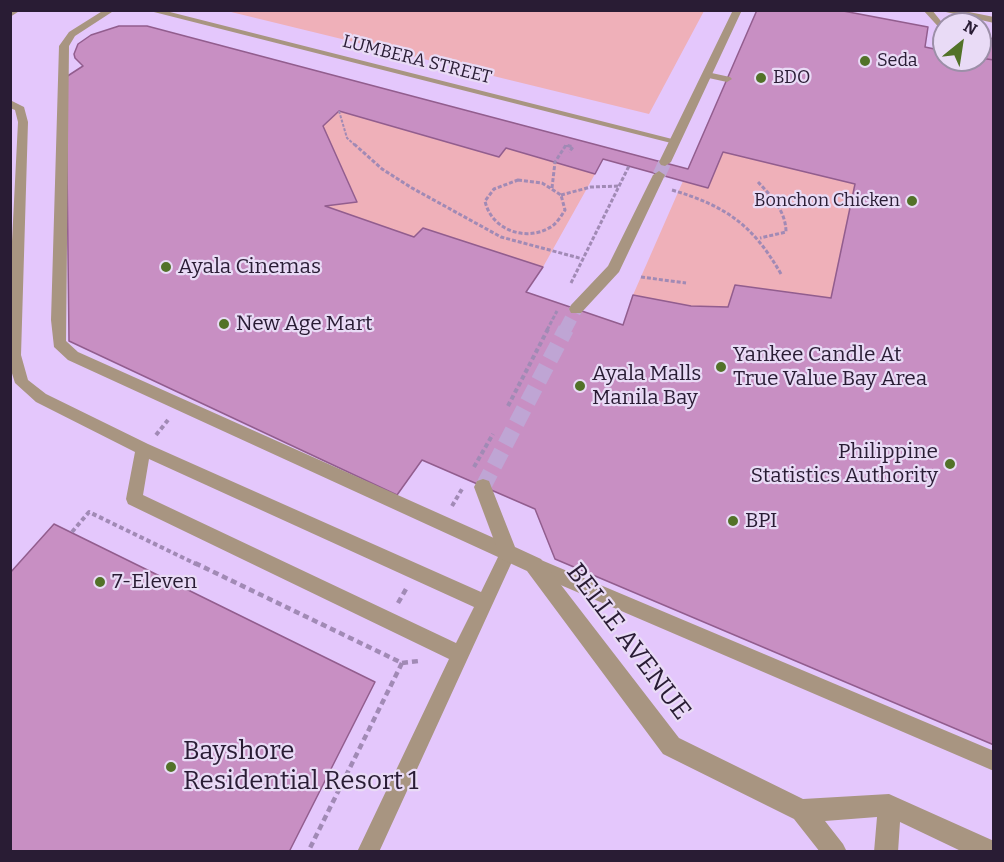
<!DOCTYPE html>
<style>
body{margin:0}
#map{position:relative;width:1004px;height:862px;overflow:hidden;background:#e4c7fc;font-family:Bitter,serif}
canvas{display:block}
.frame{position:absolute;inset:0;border:12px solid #291c34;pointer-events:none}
.north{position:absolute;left:932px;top:12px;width:60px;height:60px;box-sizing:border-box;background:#e9dbf6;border:2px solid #9c8fa8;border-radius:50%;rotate:30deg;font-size:16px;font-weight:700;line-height:24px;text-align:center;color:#291c34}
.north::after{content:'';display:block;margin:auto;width:21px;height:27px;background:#527228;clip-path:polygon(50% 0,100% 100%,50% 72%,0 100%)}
</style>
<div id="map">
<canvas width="1004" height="862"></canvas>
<div class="frame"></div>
<div class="north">N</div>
</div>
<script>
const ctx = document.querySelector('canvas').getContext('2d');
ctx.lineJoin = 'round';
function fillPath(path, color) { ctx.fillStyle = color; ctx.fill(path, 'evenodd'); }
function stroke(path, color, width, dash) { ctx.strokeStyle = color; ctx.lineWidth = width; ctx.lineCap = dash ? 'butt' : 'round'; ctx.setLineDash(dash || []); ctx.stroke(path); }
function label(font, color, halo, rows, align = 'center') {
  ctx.font = font + ' Bitter,serif'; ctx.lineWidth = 4.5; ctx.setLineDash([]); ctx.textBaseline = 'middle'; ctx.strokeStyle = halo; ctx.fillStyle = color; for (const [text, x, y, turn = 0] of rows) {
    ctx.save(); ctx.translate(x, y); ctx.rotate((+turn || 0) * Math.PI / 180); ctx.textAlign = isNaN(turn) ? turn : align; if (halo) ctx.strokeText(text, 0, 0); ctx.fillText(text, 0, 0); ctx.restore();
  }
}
const green = new Path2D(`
 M227 11 704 10V11L649 114Z
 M339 111 499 157 506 148 595 174 543 267 423 228 414 237 325 206 357 201 323 126Z
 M723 152 855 184 831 298 735 285 728 307 691 306 633 295 683 181 708 188Z`);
const building = new Path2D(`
 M757 10H838L928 27 925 47 944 51V60H980V58L994 60V745L555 559 535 509 422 460 397 495 69 341 66 77 83 66 75 58 74 54 78 44 91 35 119 26H147L688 169ZM339 111 499 157 506 148 595 174 603 159 708 188 723 152 855 184 831 298 735 285 728 307 691 306 633 295 623 325 526 292 543 267 423 228 414 237 325 206 357 202 323 126Z
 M980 36 994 39V60L980 58Z
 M54 524 375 682 289 852H10V573Z`);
const minorTunnelFar1 = new Path2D(`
 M659 175 665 162
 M565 330 576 309`);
const minorTunnel = new Path2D(`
 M483 487 566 329`);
const pathFar3 = new Path2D(`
 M339 111 347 138 356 146
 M565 146H569`);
const pathFar2 = new Path2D(`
 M354 144 382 169 412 188 501 237 583 259
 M518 180 542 183 561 195 565 210C561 216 556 225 549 228 524 242 491 229 485 201L494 189Z
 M758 182C771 196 786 211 786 232L760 238
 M552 188 555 162 566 145 573 147 569 152
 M672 190C726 206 753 225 781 274
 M561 195 591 187 619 186
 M641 277 686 283
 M571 283 629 166
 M547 330 557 311`);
const pathFar1 = new Path2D(`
 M508 406 548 329
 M156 435 168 420
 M474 467 493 434
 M452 506 462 489
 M72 532 89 512 198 565`);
const path = new Path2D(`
 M195 563 402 663 308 852
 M398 603 406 589
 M402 663 419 661`);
const service = new Path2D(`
 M104 10H115L75 36 69 46 66 341 78 352 514 547 516 553 379 852H357L449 659 128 504 126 499 135 452 36 402 15 383 10 367V281L18 122 15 110 10 108V100L24 107 28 122 21 355 28 380 46 394 148 444 481 592 498 557 68 360 54 347 51 320 59 46 69 32ZM149 459 474 607 456 643 143 495Z
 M146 10H162L680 141 675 144Z
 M923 10H932L944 25V33Z
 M707 72 730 77 732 79 727 82 704 77V73Z
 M534 557 994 751V771L528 571 525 565 528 559Z`);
const minor = new Path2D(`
 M733 10H742L671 162 665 166 661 165 659 162Z
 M659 171 665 175 619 272 581 313H571L569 309 571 305 608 266 653 175Z
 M483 479 489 481 515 547 541 559 679 738 803 799 889 794 994 841V852H963L900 822 898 852H874L877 817 825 821 843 844 847 852H820L794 819 663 754 527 571 501 559 474 487 477 481Z`);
const tertiary = new Path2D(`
 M10 10H21L10 17Z
 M937 10H959L994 17V23Z`);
const markers = [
 [865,61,6,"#527228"],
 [761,78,6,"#527228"],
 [912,201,6,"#527228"],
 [166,267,6,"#527228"],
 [224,324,6,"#527228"],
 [721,367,6,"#527228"],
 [580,386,6,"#527228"],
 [950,464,6,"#527228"],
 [733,521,6,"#527228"],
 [100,582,6,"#527228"],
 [171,767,6,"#527228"]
];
const farStreetnames = [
 ["LUMBERA STREET",417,60,14]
];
const farPoinames = [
 ["Seda",877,61],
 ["BDO",773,78],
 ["Bonchon Chicken",900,201,"right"]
];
const poiNames = [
 ["Ayala Cinemas",178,267],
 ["New Age Mart",236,324],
 ["Yankee Candle At",733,355],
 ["True Value Bay Area",733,379],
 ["Ayala Malls",592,374],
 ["Manila Bay",592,398],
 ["Philippine",938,452,"right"],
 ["Statistics Authority",938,476,"right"],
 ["BPI",745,521],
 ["7-Eleven",112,582]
];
const nearStreetnames = [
 ["BELLE AVENUE",628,642,53]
];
const nearPoinames = [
 ["Bayshore",183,752],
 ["Residential Resort 1",183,782]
];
fillPath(green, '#efb0b9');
fillPath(building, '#c88fc3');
stroke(building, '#925d8e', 1.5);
stroke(minorTunnelFar1, '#bfa5d4', 13, [13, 7]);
stroke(minorTunnel, '#bfa5d4', 16, [16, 8]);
stroke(pathFar3, '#a18ab5', 2, [3, 1.5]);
stroke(pathFar2, '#a18ab5', 3, [4, 2]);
stroke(pathFar1, '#a18ab5', 4, [4.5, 3]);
stroke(path, '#a18ab5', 4.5, [6, 4]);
fillPath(service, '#a89581');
fillPath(minor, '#a89581');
fillPath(tertiary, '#a89581');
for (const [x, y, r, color] of markers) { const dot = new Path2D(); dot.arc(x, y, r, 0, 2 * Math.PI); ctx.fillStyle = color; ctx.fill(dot); stroke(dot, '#e9dbf6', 2); }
label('18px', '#291c34', '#e9dbf6', farStreetnames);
label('18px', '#291c34', '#e9dbf6', farPoinames, 'left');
label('21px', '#291c34', '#e9dbf6', poiNames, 'left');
label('26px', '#291c34', '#e9dbf6', nearStreetnames);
label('26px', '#291c34', '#e9dbf6', nearPoinames, 'left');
</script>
